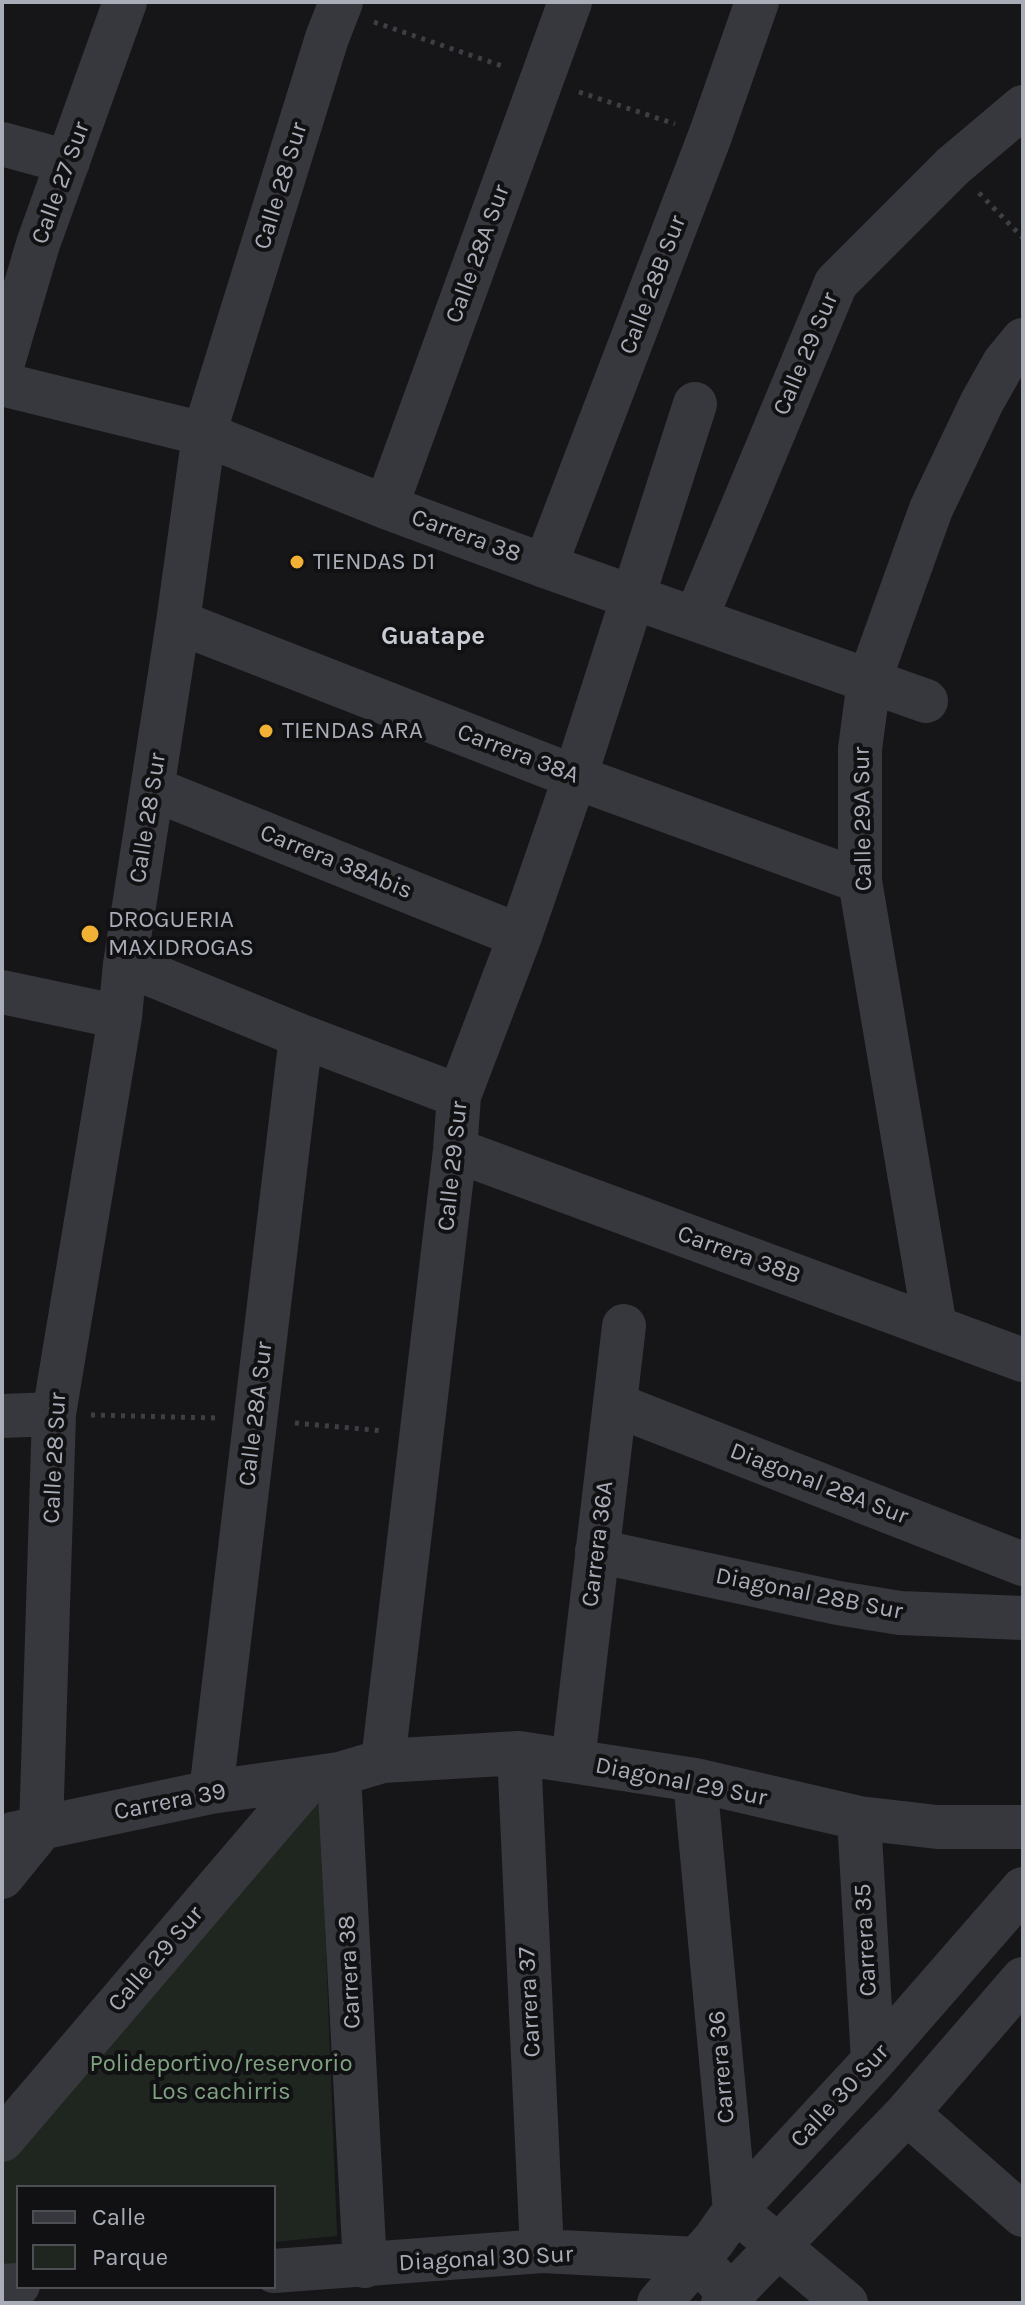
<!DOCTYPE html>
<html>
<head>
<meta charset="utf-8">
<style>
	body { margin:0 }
	#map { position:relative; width:1025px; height:2305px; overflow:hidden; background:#161618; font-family:Karla,sans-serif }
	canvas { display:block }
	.frame { position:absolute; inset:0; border:4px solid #a8adb8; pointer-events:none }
	.legend { position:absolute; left:16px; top:2185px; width:260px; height:104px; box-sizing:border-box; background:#111113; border:2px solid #4d4f55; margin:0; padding:10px 14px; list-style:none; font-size:24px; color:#a8adb8 }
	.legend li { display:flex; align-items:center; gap:16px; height:40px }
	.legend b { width:40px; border:2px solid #4d4f55 }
</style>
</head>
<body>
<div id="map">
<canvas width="1025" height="2305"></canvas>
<div class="frame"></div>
<ul class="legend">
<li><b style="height:10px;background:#37383d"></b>Calle</li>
<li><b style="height:22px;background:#1e261f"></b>Parque</li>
</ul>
</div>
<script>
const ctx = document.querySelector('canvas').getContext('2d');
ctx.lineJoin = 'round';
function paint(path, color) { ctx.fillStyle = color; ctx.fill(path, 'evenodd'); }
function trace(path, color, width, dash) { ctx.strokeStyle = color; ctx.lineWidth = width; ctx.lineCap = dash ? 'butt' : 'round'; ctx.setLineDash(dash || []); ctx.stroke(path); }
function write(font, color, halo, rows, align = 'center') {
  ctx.font = font + ' Karla,sans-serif'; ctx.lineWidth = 8; ctx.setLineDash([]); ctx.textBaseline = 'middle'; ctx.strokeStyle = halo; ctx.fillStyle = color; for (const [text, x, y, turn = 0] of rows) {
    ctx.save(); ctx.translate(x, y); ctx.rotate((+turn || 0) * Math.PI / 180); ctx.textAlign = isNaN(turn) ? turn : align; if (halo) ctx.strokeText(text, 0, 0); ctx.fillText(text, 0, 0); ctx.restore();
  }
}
paint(new Path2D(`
	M 320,1796 L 337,2236 L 274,2242 L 274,2187 L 18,2187 L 18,2270 L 2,2272 L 2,2164 Z`), '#1e261f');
trace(new Path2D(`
	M 374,22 L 505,67
	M 579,92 L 675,124
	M 979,193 L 1023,238
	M 91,1415 L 217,1418
	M 295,1423 L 384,1431`), '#3d3f44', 5, [4, 6]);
trace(new Path2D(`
	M 2,144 L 68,162
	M 2,366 L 38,244 L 125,2
	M 2,384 L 204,434 L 386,507 L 545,566 L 926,701
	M 386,507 L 570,2
	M 545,566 L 710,136 L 757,2
	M 696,618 L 836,283 L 953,166 L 1023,107
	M 178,622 L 575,777 L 860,881
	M 153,789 L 520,936
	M 125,964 L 301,1036 L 459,1096
	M 2,992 L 120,1017
	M 455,1150 L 1023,1360
	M 935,1327 L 860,881 L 860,749 L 869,681 L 931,509 L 982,402 L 1004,363 L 1023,340
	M 616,1405 L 1023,1564
	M 2,1416 L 54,1414
	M 597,1551 L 838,1603 L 900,1613 L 1023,1618
	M 519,1753 L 542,2251
	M 383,1761 L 455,1150 L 459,1096 L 520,936 L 575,777 L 695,404
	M 573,1761 L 624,1326
	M 339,1774 L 365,2266
	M 695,1780 L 735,2210 L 846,2303
	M 211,1792 L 301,1036
	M 859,1818 L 873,2061
	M 12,1834 L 211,1792 L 339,1774 L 383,1761 L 519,1753 L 695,1780 L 859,1818 L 937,1827 L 1023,1827
	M 2,1877 L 41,1829 L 54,1414 L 120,1017 L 125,964 L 178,622 L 204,434 L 327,38 L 341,2
	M 907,2113 L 1023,2215
	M 2,2140 L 310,1779
	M 274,2271 L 542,2251 L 697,2259 L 730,2294
	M 2,2286 L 18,2285
	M 659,2303 L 714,2240 L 735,2210 L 873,2061 L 1023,1889
	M 723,2303 L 907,2113 L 1023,1979`), '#37383d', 44);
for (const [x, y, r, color] of [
	[297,562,8,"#f2b134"],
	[266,731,8,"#f2b134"],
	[90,934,10,"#f2b134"]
]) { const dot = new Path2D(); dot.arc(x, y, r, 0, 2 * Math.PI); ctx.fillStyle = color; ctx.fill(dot); trace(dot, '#111113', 3); }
write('24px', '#a8adb8', '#111113', [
	["Calle 27 Sur",61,183,-70],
	["Calle 28 Sur",281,186,-73],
	["Calle 28A Sur",478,254,-70],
	["Calle 28B Sur",653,285,-69],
	["Calle 29 Sur",806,354,-67],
	["Carrera 38",466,536,20],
	["Carrera 38A",518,754,21],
	["Calle 28 Sur",148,818,-81],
	["Calle 29A Sur",863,819,-91],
	["Carrera 38Abis",336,862,22],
	["Calle 29 Sur",453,1166,-84],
	["Carrera 38B",739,1255,20],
	["Calle 28A Sur",256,1414,-83],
	["Calle 28 Sur",55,1458,-87],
	["Diagonal 28A Sur",819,1484,21],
	["Carrera 36A",598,1544,-83],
	["Diagonal 28B Sur",809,1594,11],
	["Diagonal 29 Sur",681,1782,11],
	["Carrera 39",170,1802,-11],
	["Carrera 35",866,1940,-93],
	["Calle 29 Sur",156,1959,-49],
	["Carrera 38",350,1972,-93],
	["Carrera 37",530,2002,-93],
	["Carrera 36",722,2067,-95],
	["Calle 30 Sur",840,2096,-47],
	["Diagonal 30 Sur",486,2259,-3]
]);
write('24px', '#a8adb8', '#111113', [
	["TIENDAS D1",313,562],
	["TIENDAS ARA",282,731],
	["DROGUERIA",108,920],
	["MAXIDROGAS",108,948]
], 'left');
write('24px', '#7fa381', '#111113', [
	["Polideportivo/reservorio",221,2064],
	["Los cachirris",221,2092]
]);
write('bold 26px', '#c9ccd4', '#111113', [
	["Guatape",433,637]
]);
</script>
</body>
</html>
